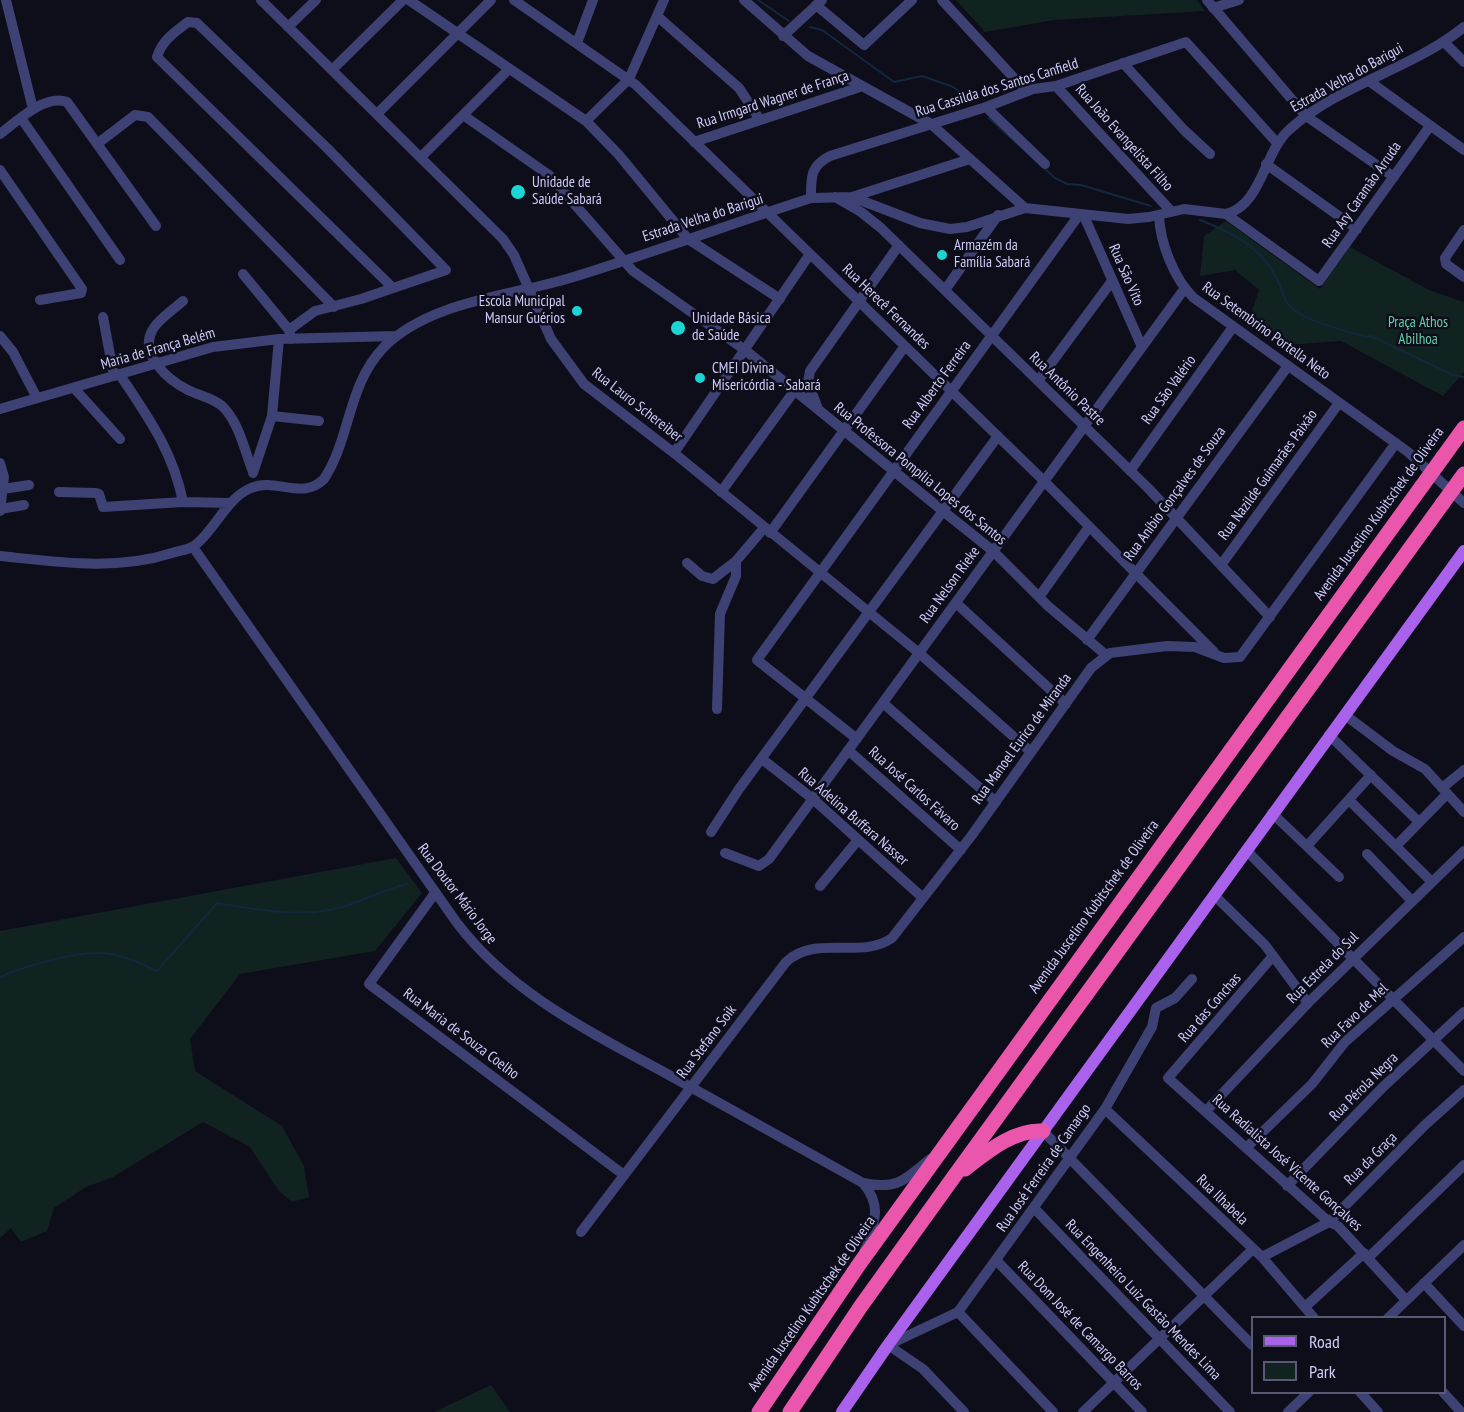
<!DOCTYPE html>
<html>
<head>
<meta charset="utf-8">
<style>
	body { margin:0 }
	#map { position:relative; width:1464px; height:1412px; overflow:hidden; background:#0e0d1a; font-family:"PT Sans Narrow",sans-serif }
	canvas { display:block }
	.legend { position:absolute; left:1251px; top:1316px; width:195px; height:78px; box-sizing:border-box; background:#0e0d1a; border:2px solid #5a5973; margin:0; padding:8px 10px; list-style:none; font-size:18px; color:#cdccf9 }
	.legend li { display:flex; align-items:center; gap:12px; height:30px }
	.legend b { width:30px; border:2px solid #5a5973 }
</style>
</head>
<body>
<div id="map">
<canvas width="1464" height="1412"></canvas>
<ul class="legend">
<li><b style="height:8px;background:#aa61eb"></b>Road</li>
<li><b style="height:16px;background:#112321"></b>Park</li>
</ul>
</div>
<script>
const ctx = document.querySelector('canvas').getContext('2d');
ctx.lineJoin = 'round';
function paint(path, color) { ctx.fillStyle = color; ctx.fill(path, 'evenodd'); }
function trace(path, color, width, dash) { ctx.strokeStyle = color; ctx.lineWidth = width; ctx.lineCap = dash ? 'butt' : 'round'; ctx.setLineDash(dash || []); ctx.stroke(path); }
function write(font, color, halo, rows, align = 'center') {
  ctx.font = font + ' "PT Sans Narrow",sans-serif'; ctx.lineWidth = 5; ctx.setLineDash([]); ctx.textBaseline = 'middle'; ctx.strokeStyle = halo; ctx.fillStyle = color; for (const [text, x, y, turn = 0] of rows) {
    ctx.save(); ctx.translate(x, y); ctx.rotate((+turn || 0) * Math.PI / 180); ctx.textAlign = isNaN(turn) ? turn : align; if (halo) ctx.strokeText(text, 0, 0); ctx.fillText(text, 0, 0); ctx.restore();
  }
}
paint(new Path2D(`
	M 956,0 L 1197,0 L 1205,11 L 1054,20 L 985,32 Z
	M 1226,221 L 1320,289 L 1350,247 L 1429,290 L 1464,302 L 1464,372 L 1443,396 L 1341,341 L 1286,345 L 1250,316 L 1259,290 L 1235,270 L 1200,276 L 1204,236 Z
	M 396,858 L 422,893 L 375,951 L 240,974 L 190,1039 L 195,1071 L 282,1126 L 304,1166 L 309,1197 L 292,1202 L 278,1190 L 250,1147 L 203,1122 L 113,1177 L 86,1187 L 54,1208 L 47,1231 L 21,1242 L 11,1228 L 0,1238 L 0,931 Z
	M 491,1385 L 510,1412 L 434,1412 Z`), '#112321');
trace(new Path2D(`
	M 758,0 L 789,21
	M 810,27 L 822,30 L 894,82 L 922,76 L 951,86 L 972,98
	M 989,118 L 1055,178 L 1067,184 L 1081,185 L 1151,206
	M 1200,220 C 1231,232 1260,246 1276,277 C 1283,289 1282,300 1293,309 C 1307,322 1347,331 1366,337 L 1371,336 L 1453,375 L 1464,377
	M 0,977 C 23,967 70,953 95,953 C 117,952 138,962 157,971 L 217,903 C 258,910 306,919 346,906 C 367,899 386,889 407,884`), '#13273d', 2);
trace(new Path2D(`
	M 6,0 L 33,109
	M 261,0 L 503,239 L 514,255 L 551,339 L 584,384 L 674,453 L 919,653 L 1031,752
	M 409,0 L 586,121 L 619,155 L 688,239 L 780,299
	M 514,0 L 636,85 L 1044,481 L 1214,652
	M 744,0 L 808,56 L 931,124 L 1025,208
	M 942,0 L 1026,91
	M 1207,0 L 1306,116 L 1394,177
	M 816,5 L 864,45 L 912,0
	M 1213,8 L 1239,0
	M 657,16 L 739,88 L 760,120
	M 288,27 L 316,0
	M 783,36 L 822,0
	M 1444,42 L 1464,62
	M 577,43 L 593,0
	M 1123,63 L 1184,130 L 1210,154
	M 332,70 L 403,0
	M 1369,81 L 1464,150
	M 1056,86 L 1170,210
	M 986,107 L 1045,164
	M 377,114 L 491,0
	M 463,115 L 549,175 L 633,271 L 745,350 L 943,511 L 993,551 L 1048,606 L 1106,655
	M 21,118 L 120,260
	M 586,121 L 629,79 L 664,0
	M 0,134 C 17,121 45,94 67,102 L 156,226
	M 694,142 L 860,87
	M 97,144 L 135,115 L 148,117 L 334,307
	M 421,157 L 509,69
	M 1266,164 L 1357,229
	M 0,170 L 82,289 L 81,293 L 40,300
	M 835,197 L 861,212 L 881,228 L 1148,488 L 1270,617
	M 852,197 L 970,159
	M 811,198 C 811,178 810,166 830,156 L 986,107 L 1033,89 L 1056,86 L 1186,42 L 1277,143
	M 1226,214 L 1319,281 L 1430,126
	M 1159,215 C 1160,243 1174,279 1194,298 L 1408,452 L 1464,503
	M 1084,216 L 1142,347
	M 1464,230 L 1445,258 L 1446,264 L 1464,277
	M 243,274 L 289,330
	M 945,290 L 998,215
	M 183,301 C 174,309 159,319 153,329 C 138,354 168,380 188,390 C 200,396 217,399 225,409 C 240,426 245,452 253,472
	M 103,317 L 114,376
	M 0,336 L 13,352 L 37,398
	M 291,339 L 289,330 L 315,311 L 361,299 L 446,270 L 327,148 L 197,23 L 188,22 C 175,32 162,40 157,57 L 393,288
	M 120,375 C 148,417 173,451 183,502
	M 1038,381 L 1112,281
	M 74,388 L 120,439
	M 0,409 L 213,347 L 279,339 L 396,336
	M 818,409 L 808,382 L 810,371 L 899,245
	M 272,416 L 319,421
	M 674,453 L 810,254
	M 0,463 L 4,477 L 0,511
	M 1130,471 L 1233,327
	M 253,473 L 272,416 L 279,339
	M 3,489 L 29,485
	M 59,492 L 96,493 L 99,494 L 103,507 L 183,502 L 231,503
	M 721,492 L 795,390
	M 0,509 L 24,505
	M 770,533 L 905,346
	M 193,547 L 457,923 C 511,994 592,1033 669,1075 C 734,1111 799,1147 863,1183 C 897,1190 905,1180 930,1159
	M 0,556 C 58,562 116,571 172,553 C 178,551 188,550 194,546 C 215,531 225,499 251,488 C 276,477 302,501 324,479 C 351,438 347,385 384,347 C 430,301 511,296 570,278 C 651,253 731,224 811,198 L 852,197 L 920,223 L 950,229 L 967,227 L 1025,208 L 1128,219 L 1149,217 L 1184,209 L 1226,214 C 1262,205 1264,151 1290,129 C 1340,84 1412,69 1464,27
	M 687,563 L 702,576 L 713,579 L 736,561 L 764,528
	M 1221,565 L 1339,403
	M 1039,597 L 1089,527
	M 956,603 L 1066,704
	M 1087,640 L 1288,366
	M 883,703 L 996,802
	M 717,709 L 720,614 L 736,576 L 736,561
	M 1345,715 L 1393,751 L 1425,769 L 1464,812
	M 1329,735 L 1419,822
	M 857,739 L 757,660 L 1079,215
	M 848,750 L 961,850
	M 762,759 L 813,799 L 923,898
	M 1442,788 L 1464,770
	M 1349,800 L 1432,882
	M 1272,813 L 1339,877
	M 711,832 L 739,789 L 998,436
	M 1307,846 L 1371,775
	M 1396,846 L 1446,795
	M 1246,850 L 1464,1071
	M 725,853 L 759,866 L 769,859 L 1185,288
	M 1367,854 L 1412,901
	M 820,886 L 858,840
	M 435,893 L 369,984 L 624,1175
	M 1214,895 L 1265,945 L 1308,1003
	M 1273,956 L 1168,1078 L 1329,1222 L 1338,1226 L 1406,1300
	M 1105,1109 L 1262,1257 L 1314,1318
	M 1207,1110 L 1308,1003 L 1464,851
	M 1043,1131 L 1252,1345
	M 1246,1148 L 1312,1084 L 1345,1042 L 1464,937
	M 863,1183 C 884,1208 873,1225 864,1252
	M 1287,1186 L 1383,1087 L 1464,1012
	M 1034,1208 L 1230,1412
	M 581,1232 L 786,962 C 815,934 861,960 892,938 L 972,835 L 1091,668 L 1110,653 L 1167,646 L 1195,647 L 1224,658 L 1240,657 L 1396,443
	M 1262,1257 L 1329,1222 L 1425,1125 L 1464,1090
	M 1368,1258 L 1464,1165
	M 997,1261 L 1142,1412
	M 1424,1283 L 1464,1326
	M 1305,1307 L 1364,1253
	M 958,1312 L 1053,1412
	M 1388,1318 L 1464,1245
	M 888,1345 L 958,1312 L 1105,1109 L 1152,1027 L 1156,1008 L 1175,998 L 1192,979
	M 888,1345 L 923,1369 L 964,1412
	M 1360,1392 L 1378,1412
	M 1443,1392 L 1461,1412
	M 1083,1412 L 1253,1249
	M 1288,1412 L 1309,1392`), '#3e4173', 10);
trace(new Path2D(`
	M 842,1412 L 888,1345 L 1464,551`), '#aa61eb', 12);
trace(new Path2D(`
	M 1443,457 L 1464,428
	M 965,1169 C 987,1152 1014,1129 1043,1131
	M 759,1412 L 860,1263 L 1422,486
	M 790,1412 L 861,1306 L 953,1178 L 1443,503`), '#e956ab', 15);
trace(new Path2D(`
	M 1422,486 L 1443,457
	M 1443,503 L 1464,474`), '#e956ab', 15);
for (const [x, y, r, color] of [
	[518,192,8,"#1bd5d5"],
	[942,255,6,"#1bd5d5"],
	[577,311,6,"#1bd5d5"],
	[678,328,8,"#1bd5d5"],
	[700,378,6,"#1bd5d5"]
]) { const dot = new Path2D(); dot.arc(x, y, r, 0, 2 * Math.PI); ctx.fillStyle = color; ctx.fill(dot); trace(dot, '#0e0d1a', 2); }
write('15px', '#cdccf9', '#0e0d1a', [
	["Estrada Velha do Barigui",1347,78,-29],
	["Rua Cassilda dos Santos Canfield",997,88,-17],
	["Rua Irmgard Wagner de França",773,100,-18],
	["Rua João Evangelista Filho",1124,138,48],
	["Rua Ary Caramão Arruda",1362,195,-55],
	["Estrada Velha do Barigui",703,218,-18],
	["Rua São Vito",1126,275,66],
	["Rua Herecê Fernandes",886,307,44],
	["Rua Setembrino Portella Neto",1266,331,36],
	["Maria de França Belém",158,349,-16],
	["Rua Alberto Ferreira",937,385,-54],
	["Rua Antônio Pastre",1067,389,44],
	["Rua São Valério",1169,390,-54],
	["Rua Lauro Schereiber",637,405,38],
	["Rua Professora Pompília Lopes dos Santos",920,474,39],
	["Rua Nazilde Guimarães Paixão",1268,475,-54],
	["Rua Aníbio Gonçalves de Souza",1175,494,-54],
	["Avenida Juscelino Kubitschek de Oliveira",1379,514,-54],
	["Rua Nelson Rieke",950,585,-54],
	["Rua Manoel Eurico de Miranda",1022,739,-54],
	["Rua José Carlos Fávaro",914,789,42],
	["Rua Adelina Buffara Nasser",853,817,41],
	["Rua Doutor Mário Jorge",457,894,53],
	["Avenida Juscelino Kubitschek de Oliveira",1094,907,-54],
	["Rua Estrela do Sul",1323,968,-45],
	["Rua das Conchas",1210,1008,-49],
	["Rua Favo de Mel",1355,1016,-44],
	["Rua Maria de Souza Coelho",461,1034,37],
	["Rua Stefano Soik",707,1042,-53],
	["Rua Pérola Negra",1364,1087,-45],
	["Rua da Graça",1371,1159,-45],
	["Rua Radialista José Vicente Gonçalves",1287,1163,42],
	["Rua José Ferreira de Camargo",1044,1168,-55],
	["Rua Ilhabela",1222,1200,44],
	["Rua Engenheiro Luiz Gastão Mendes Lima",1143,1300,46],
	["Avenida Juscelino Kubitschek de Oliveira",812,1304,-55],
	["Rua Dom José de Camargo Barros",1080,1326,46]
]);
write('15px', '#cdccf9', '#0e0d1a', [
	["Unidade de",532,183],
	["Saúde Sabará",532,200],
	["Armazém da",954,246],
	["Família Sabará",954,263],
	["Escola Municipal",565,302,"right"],
	["Mansur Guérios",565,319,"right"],
	["Unidade Básica",692,319],
	["de Saúde",692,336],
	["CMEI Divina",712,369],
	["Misericórdia - Sabará",712,386]
], 'left');
write('15px', '#63cea9', '#0e0d1a', [
	["Praça Athos",1418,323],
	["Abilhoa",1418,340]
]);
</script>
</body>
</html>
